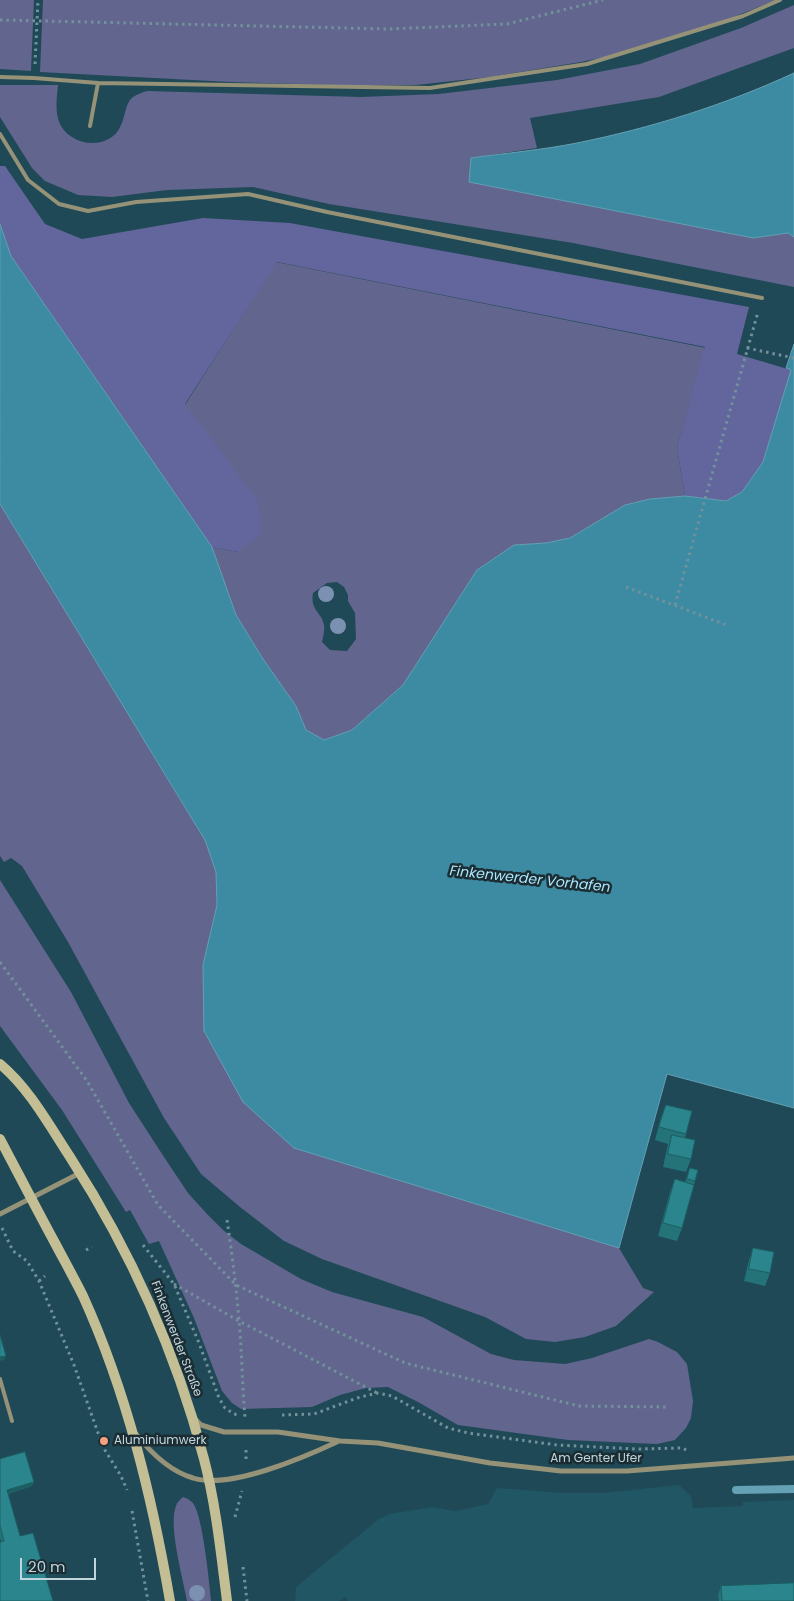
<!DOCTYPE html>
<html>
<head>
<meta charset="utf-8">
<style>
	body { margin:0 }
	#map { position:relative; width:794px; height:1601px; overflow:hidden; background:#1f4956; font-family:Poppins,sans-serif }
	canvas { display:block }
	.scale { position:absolute; left:20px; top:1558px; width:76px; height:22px; box-sizing:border-box; border:2px solid #c0d5dd; border-top:0; padding-left:6px; font-size:15px; line-height:18px; white-space:nowrap; color:#c0d5dd; -webkit-text-stroke:4px #1b2c32; paint-order:stroke }
</style>
</head>
<body>
<div id="map">
<canvas width="794" height="1601"></canvas>
<div class="scale">20 m</div>
</div>
<script>
const ctx = document.querySelector('canvas').getContext('2d');
ctx.lineJoin = 'round';
function paint(path, color) { ctx.fillStyle = color; ctx.fill(path, 'evenodd'); }
function trace(path, color, width, dash) { ctx.strokeStyle = color; ctx.lineWidth = width; ctx.lineCap = dash ? 'butt' : 'round'; ctx.setLineDash(dash || []); ctx.stroke(path); }
function write(font, color, halo, rows, align = 'center') {
  ctx.font = font + ' Poppins,sans-serif'; ctx.lineWidth = 5; ctx.setLineDash([]); ctx.textBaseline = 'middle'; ctx.strokeStyle = halo; ctx.fillStyle = color; for (const [text, x, y, turn = 0] of rows) {
    ctx.save(); ctx.translate(x, y); ctx.rotate((+turn || 0) * Math.PI / 180); ctx.textAlign = isNaN(turn) ? turn : align; if (halo) ctx.strokeText(text, 0, 0); ctx.fillText(text, 0, 0); ctx.restore();
  }
}
paint(new Path2D(`
	M 679,1485 L 691,1496 L 693,1508 L 743,1506 L 743,1502 L 794,1500 L 794,1601 L 348,1601 L 345,1597 L 339,1601 L 295,1601 L 296,1587 L 379,1519 L 390,1514 L 432,1507 L 456,1511 L 488,1504 L 497,1488 L 562,1493 L 603,1493 Z`), '#215665');
paint(new Path2D(`
	M 0,0 L 34,0 L 31,71 L 0,69 Z
	M 43,0 L 776,0 L 711,26 L 643,49 L 581,62 L 490,77 L 416,85 L 333,85 L 230,82 L 40,72 Z
	M 794,5 L 794,48 L 659,97 L 530,118 L 537,148 L 471,158 L 469,182 L 753,238 L 788,233 L 794,237 L 794,287 L 573,243 L 329,204 L 253,187 L 167,190 L 112,197 L 78,195 L 45,181 L 32,168 L 0,117 L 0,85 L 58,85 C 56,105 53,125 72,137 C 88,148 114,144 121,125 C 125,117 125,107 130,100 C 134,95 141,93 147,91 L 361,97 L 439,94 L 557,80 L 640,64 L 741,28 Z
	M 276,262 L 706,348 L 677,448 L 685,496 L 650,499 L 625,505 L 570,538 L 546,543 L 514,545 L 477,570 L 403,685 L 352,730 L 324,740 L 306,730 L 296,706 L 263,659 L 236,615 L 212,547 L 238,552 L 185,405 ZM 337,582 L 344,587 L 348,595 L 348,601 L 355,613 L 356,639 L 347,651 L 330,650 L 322,642 C 323,637 325,630 324,625 C 322,612 310,611 313,593 L 327,583 Z
	M 0,504 L 205,840 L 216,872 L 217,905 L 203,965 L 294,1148 L 619,1248 L 643,1288 L 654,1292 L 616,1326 L 585,1337 L 555,1342 L 526,1339 L 485,1317 L 322,1259 L 284,1241 L 240,1207 L 201,1174 L 164,1118 L 68,942 L 22,866 L 11,858 L 4,862 L 0,856 Z
	M 0,880 L 71,992 L 129,1103 L 164,1157 L 188,1193 L 207,1214 L 223,1230 L 241,1244 L 301,1279 L 332,1292 L 423,1317 L 491,1354 L 514,1360 L 565,1364 L 592,1358 L 649,1339 L 658,1342 L 677,1352 L 687,1364 L 693,1401 L 691,1418 L 686,1428 L 675,1440 L 657,1444 L 568,1440 L 458,1425 L 418,1402 L 388,1387 L 366,1388 L 340,1395 L 312,1407 L 241,1409 L 232,1403 L 222,1391 L 194,1318 L 159,1241 L 149,1244 L 130,1210 L 126,1212 L 62,1110 L 0,1026 Z
	M 183,1497 C 187,1498 190,1500 193,1503 C 203,1517 209,1582 211,1601 L 187,1601 C 183,1578 168,1526 176,1506 C 177,1502 180,1500 183,1497 Z`), '#62658e');
paint(new Path2D(`
	M 0,166 L 5,166 L 45,224 L 82,239 L 203,218 L 290,223 L 749,307 L 737,354 L 791,370 L 763,462 L 742,492 L 726,501 L 685,496 L 677,448 L 705,347 L 277,262 L 185,404 L 258,501 L 261,534 L 238,552 L 212,547 L 11,256 L 0,224 Z`), '#63669c');
const water = new Path2D(`
	M 794,73 L 794,237 L 788,233 L 753,238 L 469,182 L 471,158 C 506,153 542,150 577,143 C 651,128 725,105 794,73 Z
	M 0,224 L 11,256 L 212,547 L 236,615 L 263,659 L 296,706 L 306,730 L 324,740 L 352,730 L 403,685 L 477,570 L 514,545 L 546,543 L 570,538 L 625,505 L 650,499 L 685,496 L 726,501 L 742,492 L 763,462 L 791,370 L 786,368 L 794,344 L 794,1108 L 667,1074 L 619,1248 L 294,1148 L 243,1102 L 204,1031 L 203,965 L 217,905 L 216,872 L 205,840 L 0,504 Z`);
paint(water, '#3d8ba3');
trace(water, '#64a1b4', 1);
trace(new Path2D(`
	M 736,1490 L 794,1489`), '#64a1b4', 8);
trace(new Path2D(`
	M 0,20 L 388,29 L 507,24 L 603,0
	M 35,64 L 38,0
	M 747,348 L 794,358
	M 626,587 L 729,626
	M 675,605 L 758,312
	M 0,962 L 87,1081 L 158,1205 L 236,1285 L 405,1363 L 579,1406 L 669,1407
	M 227,1220 C 232,1253 236,1286 239,1320 C 242,1352 242,1384 245,1417
	M 2,1228 L 13,1251 L 27,1261 L 39,1281 L 74,1365 L 103,1447 L 121,1476 L 127,1490
	M 143,1245 L 174,1284 L 199,1343 L 219,1398 L 225,1408 L 234,1414 L 240,1415
	M 86,1250 L 92,1247
	M 39,1281 L 45,1276
	M 174,1284 L 239,1321 L 377,1393
	M 282,1415 L 314,1414 L 357,1398 L 377,1393 L 392,1396 L 448,1428 L 468,1433 L 557,1445 L 637,1449 L 683,1448 L 686,1450
	M 246,1450 L 246,1460
	M 132,1511 L 148,1601
	M 235,1517 L 242,1491
	M 243,1567 L 247,1601`), '#72919c', 3, [2.5, 4]);
trace(new Path2D(`
	M 0,77 L 34,78 L 98,83 L 430,88 L 587,64 L 743,16 L 780,0
	M 90,126 L 98,83
	M 0,134 L 28,180 L 59,204 L 88,211 L 136,202 L 248,194 L 327,212 L 762,298
	M 0,1379 L 12,1421`), '#959277', 4);
trace(new Path2D(`
	M 0,1214 L 80,1173
	M 194,1418 L 201,1425 L 224,1432 L 278,1432 L 340,1441 L 378,1443 L 490,1463 L 561,1471 L 627,1471 L 794,1458
	M 136,1434 C 151,1453 169,1471 193,1478 C 229,1490 305,1457 339,1441`), '#959277', 5);
trace(new Path2D(`
	M 0,1064 C 29,1088 49,1125 70,1157 C 130,1250 176,1352 204,1459 C 216,1505 221,1554 227,1601
	M 0,1139 C 18,1173 36,1208 55,1243 C 64,1260 74,1278 83,1296 C 127,1393 152,1497 170,1601`), '#c4be94', 10);
ctx.fillStyle = '#7c91b2';
for (const [x, y] of [
	[326,594],
	[338,626],
	[197,1593]
]) { ctx.beginPath(); ctx.arc(x, y, 8, 0, 2 * Math.PI); ctx.fill(); }
paint(new Path2D(`
	M 666,1105 L 686,1134 L 685,1138 L 691,1159 L 686,1172 L 663,1167 L 668,1144 L 655,1140 L 661,1117 Z
	M 690,1168 L 698,1170 L 682,1228 L 677,1241 L 658,1236 L 670,1192 L 675,1179 L 685,1182 Z
	M 753,1248 L 770,1273 L 765,1286 L 744,1281 L 749,1260 Z
	M 0,1459 L 34,1482 L 32,1486 L 8,1494 L 20,1536 L 1,1542 L 0,1537 Z
	M 721,1586 L 794,1601 L 719,1601 L 718,1595 Z`), '#247378');
paint(new Path2D(`
	M 6,1356 L 4,1360 L 0,1361 L 0,1357 Z
	M 34,1482 L 32,1486 L 6,1494 L 7,1490 Z`), '#1d5e62');
const building = new Path2D(`
	M 666,1105 L 692,1111 L 686,1134 L 659,1127 Z
	M 672,1135 L 695,1140 L 691,1159 L 668,1154 Z
	M 690,1168 L 698,1170 L 695,1181 L 687,1179 Z
	M 675,1179 L 694,1185 L 682,1228 L 663,1223 Z
	M 753,1248 L 774,1252 L 770,1273 L 749,1269 Z
	M 0,1335 L 6,1356 L 0,1357 Z
	M 25,1452 L 34,1482 L 7,1490 L 20,1536 L 33,1533 L 53,1601 L 0,1601 L 0,1542 L 4,1541 L 0,1526 L 0,1459 Z
	M 794,1583 L 794,1601 L 722,1601 L 721,1586 Z`);
paint(building, '#2a868c');
trace(building, '#1d5e62', 1);
for (const [x, y, r, color] of [
	[104,1441,5,"#f3a081"]
]) { const dot = new Path2D(); dot.arc(x, y, r, 0, 2 * Math.PI); ctx.fillStyle = color; ctx.fill(dot); trace(dot, '#1b2c32', 2); }
write('12px', '#c0d5dd', '#1b2c32', [
	["Finkenwerder Straße",176,1339,69],
	["Am Genter Ufer",596,1459]
]);
write('12px', '#c0d5dd', '#1b2c32', [
	["Aluminiumwerk",114,1441]
], 'left');
write('italic 14px', '#aae7fc', '#1b2c32', [
	["Finkenwerder Vorhafen",530,880,6]
]);
</script>
</body>
</html>
